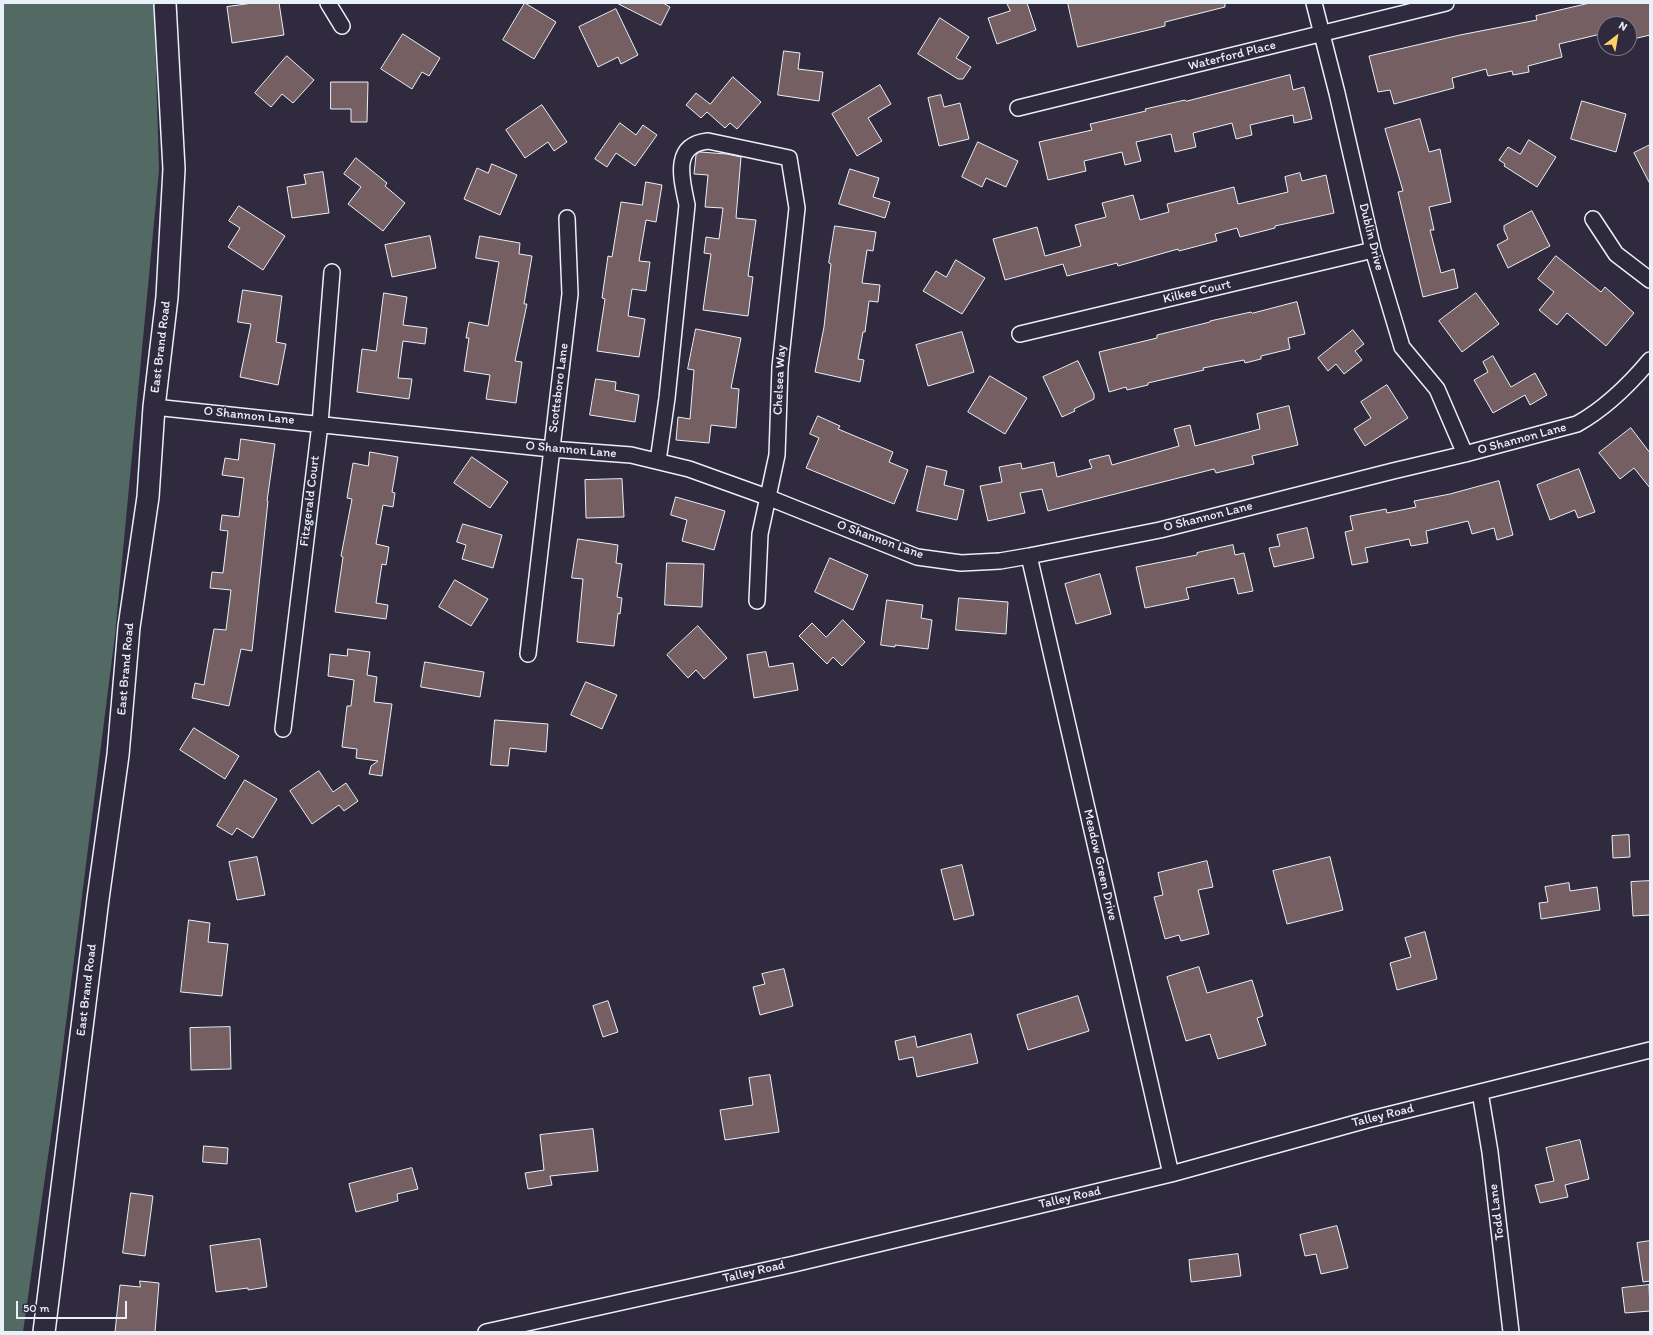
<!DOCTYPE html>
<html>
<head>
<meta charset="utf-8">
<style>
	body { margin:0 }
	#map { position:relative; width:1653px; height:1335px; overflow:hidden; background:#2f2a3d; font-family:Itim,sans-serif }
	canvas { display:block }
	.frame { position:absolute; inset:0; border:4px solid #e8f1f8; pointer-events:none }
	.north { position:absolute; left:1597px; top:16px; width:40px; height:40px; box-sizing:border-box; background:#2f2a3d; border:1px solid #797a88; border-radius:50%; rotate:31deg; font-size:11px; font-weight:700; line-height:16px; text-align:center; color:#e8f1f8 }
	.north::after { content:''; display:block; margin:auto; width:14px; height:18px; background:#ffd166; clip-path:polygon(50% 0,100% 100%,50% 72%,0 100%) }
	.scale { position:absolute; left:16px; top:1301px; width:111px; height:18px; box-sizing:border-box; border:2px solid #e8f1f8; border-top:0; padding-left:5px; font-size:12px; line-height:14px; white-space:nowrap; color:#e8f1f8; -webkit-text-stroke:3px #2f2a3d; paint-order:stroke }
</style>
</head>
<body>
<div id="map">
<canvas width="1653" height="1335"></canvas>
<div class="frame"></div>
<div class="north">N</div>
<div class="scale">50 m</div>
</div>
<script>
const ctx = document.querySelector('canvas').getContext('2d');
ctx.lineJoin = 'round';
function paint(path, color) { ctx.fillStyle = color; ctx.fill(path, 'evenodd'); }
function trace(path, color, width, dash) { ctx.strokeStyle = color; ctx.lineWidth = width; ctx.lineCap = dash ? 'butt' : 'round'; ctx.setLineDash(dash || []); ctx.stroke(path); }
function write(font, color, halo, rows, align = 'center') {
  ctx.font = font + ' Itim,sans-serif'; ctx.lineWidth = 3; ctx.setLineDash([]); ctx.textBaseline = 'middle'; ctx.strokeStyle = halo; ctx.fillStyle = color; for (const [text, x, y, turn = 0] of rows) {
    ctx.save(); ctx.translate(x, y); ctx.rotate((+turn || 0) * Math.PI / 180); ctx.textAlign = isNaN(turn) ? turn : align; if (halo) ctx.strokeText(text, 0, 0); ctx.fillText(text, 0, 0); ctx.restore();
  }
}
paint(new Path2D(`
	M 3,3 L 154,3 L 159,170 L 115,635 L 58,1086 L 23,1332 L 3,1332 Z`), '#536964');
const building = new Path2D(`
	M 253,3 L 279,3 L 284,35 L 232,43 L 227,7 Z
	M 525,3 L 556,22 L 534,59 L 503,40 Z
	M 617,3 L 663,3 L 670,7 L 661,25 Z
	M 1007,3 L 1027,3 L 1036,30 L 997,44 L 988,18 L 1010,11 Z
	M 1068,3 L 1225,3 L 1225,7 L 1165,22 L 1165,26 L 1078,47 Z
	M 1590,3 L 1650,3 L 1650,35 L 1629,40 L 1629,24 L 1605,24 L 1605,33 L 1559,44 L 1562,57 L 1528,66 L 1529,72 L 1513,75 L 1512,71 L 1488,76 L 1486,69 L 1452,78 L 1454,88 L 1394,104 L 1390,90 L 1378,92 L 1369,56 L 1460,35 L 1537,20 L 1536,16 Z
	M 616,9 L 638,55 L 621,64 L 618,57 L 598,67 L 579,27 Z
	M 940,18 L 969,37 L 956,58 L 971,67 L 963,79 L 958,79 L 918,54 Z
	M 403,34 L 440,58 L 429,76 L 422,72 L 412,89 L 381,69 Z
	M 784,51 L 800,53 L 798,69 L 823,72 L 819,101 L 778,95 Z
	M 287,56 L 314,80 L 293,103 L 282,94 L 271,107 L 255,93 Z
	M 1290,75 L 1293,90 L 1304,87 L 1312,119 L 1294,123 L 1293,115 L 1250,125 L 1252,135 L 1236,139 L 1232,123 L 1193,133 L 1196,147 L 1175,152 L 1171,134 L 1136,142 L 1141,161 L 1125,165 L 1122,152 L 1084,161 L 1086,171 L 1048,180 L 1039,142 L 1092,130 L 1090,124 L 1146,111 L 1145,109 L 1185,100 L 1186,101 Z
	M 733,77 L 761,102 L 737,129 L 730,123 L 725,128 L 707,112 L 701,118 L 686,105 L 696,93 L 710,104 Z
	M 331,82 L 368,82 L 367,122 L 351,122 L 351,109 L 331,109 Z
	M 880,85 L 891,104 L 868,118 L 882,141 L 857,156 L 832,114 Z
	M 941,95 L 944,107 L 960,103 L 969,139 L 939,146 L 928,98 Z
	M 1582,101 L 1626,114 L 1616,152 L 1571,139 Z
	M 542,105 L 567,142 L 554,151 L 548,142 L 525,158 L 506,130 Z
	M 1420,119 L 1429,152 L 1440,149 L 1451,202 L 1429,207 L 1434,230 L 1430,230 L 1441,273 L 1454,269 L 1458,288 L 1423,297 L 1398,192 L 1403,191 L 1385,129 Z
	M 620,123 L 636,135 L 643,125 L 657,135 L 635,166 L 616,153 L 607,167 L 595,159 Z
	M 1529,140 L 1556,157 L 1537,187 L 1504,166 L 1505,164 L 1499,160 L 1508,147 L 1520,154 Z
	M 978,142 L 1018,161 L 1006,187 L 986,178 L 982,187 L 962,177 Z
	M 1650,145 L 1650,184 L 1634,153 Z
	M 700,152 L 727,154 L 741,157 L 736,218 L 756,220 L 748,276 L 753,277 L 748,316 L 703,310 L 711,254 L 704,253 L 706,237 L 719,239 L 723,208 L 705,207 L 708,175 L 694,174 L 696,155 Z
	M 356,158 L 387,183 L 385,186 L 405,203 L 383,231 L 348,204 L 361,187 L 344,174 Z
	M 492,164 L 517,175 L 500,215 L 464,199 L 477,168 L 488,173 Z
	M 850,169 L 879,178 L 873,197 L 890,202 L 885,218 L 839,204 Z
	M 323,172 L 329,213 L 292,218 L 287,187 L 306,184 L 304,175 Z
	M 1300,173 L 1302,181 L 1326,175 L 1334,213 L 1275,226 L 1275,228 L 1240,237 L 1237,228 L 1215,234 L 1217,241 L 1179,251 L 1178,249 L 1118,266 L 1117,263 L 1067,276 L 1063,264 L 1005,280 L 993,239 L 1037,227 L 1045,256 L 1081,246 L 1075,225 L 1106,217 L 1102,203 L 1133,195 L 1140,220 L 1169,212 L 1167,204 L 1234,187 L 1238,204 L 1288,192 L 1285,177 Z
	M 646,182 L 662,185 L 656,222 L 646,220 L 639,261 L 650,262 L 646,291 L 632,289 L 628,316 L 645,319 L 639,357 L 597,351 L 605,299 L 602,298 L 608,256 L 612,257 L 621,202 L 642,205 Z
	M 239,206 L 285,236 L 263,270 L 228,247 L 240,228 L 229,221 Z
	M 1532,211 L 1550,246 L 1508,268 L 1497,245 L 1508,239 L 1504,230 L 1504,226 Z
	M 835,226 L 876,232 L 873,251 L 867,250 L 862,283 L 880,285 L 878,302 L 869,301 L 865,332 L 863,332 L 858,359 L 864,360 L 860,382 L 815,372 L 824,327 L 831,264 L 829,263 Z
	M 430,236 L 436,268 L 392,277 L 385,245 Z
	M 480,236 L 520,243 L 519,254 L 532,256 L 524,304 L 527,304 L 515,361 L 522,362 L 516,403 L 486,399 L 490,375 L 464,371 L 469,338 L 466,338 L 469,322 L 488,326 L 499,262 L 476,258 Z
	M 1556,256 L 1601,292 L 1605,287 L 1634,313 L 1606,346 L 1567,313 L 1557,325 L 1539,310 L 1554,292 L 1538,279 Z
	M 956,260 L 985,278 L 962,314 L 923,291 L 936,271 L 946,277 Z
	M 243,290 L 282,296 L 276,342 L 286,344 L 278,385 L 240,377 L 251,324 L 238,322 Z
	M 384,293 L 407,297 L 403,325 L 427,328 L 425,344 L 403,341 L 398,378 L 412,379 L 409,399 L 357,392 L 362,349 L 376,351 Z
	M 1476,293 L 1499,324 L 1462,352 L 1439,321 Z
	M 1297,302 L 1305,334 L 1288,338 L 1290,349 L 1261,356 L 1261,359 L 1245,363 L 1244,360 L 1203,368 L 1204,370 L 1148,383 L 1148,385 L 1127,390 L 1126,387 L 1109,392 L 1099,352 L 1157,338 L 1157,335 L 1210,322 L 1210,321 L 1251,312 L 1252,313 Z
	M 696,329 L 741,338 L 731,388 L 739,389 L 736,428 L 711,425 L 709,443 L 676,440 L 678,417 L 690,419 L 694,370 L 688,369 Z
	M 1353,330 L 1364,344 L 1355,351 L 1362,360 L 1344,374 L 1336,364 L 1328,371 L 1318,358 Z
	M 962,332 L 974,372 L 928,386 L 916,345 Z
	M 1493,356 L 1511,387 L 1535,373 L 1547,395 L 1530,405 L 1525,395 L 1493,413 L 1474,380 L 1488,372 L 1483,362 Z
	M 1078,361 L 1094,394 L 1094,399 L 1074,409 L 1075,411 L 1062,417 L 1043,377 Z
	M 990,376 L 1027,398 L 1005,434 L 968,412 Z
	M 596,379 L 616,382 L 615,390 L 639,395 L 635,422 L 590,415 Z
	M 1387,385 L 1408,418 L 1365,446 L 1354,429 L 1371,418 L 1361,402 Z
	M 1289,406 L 1298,445 L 1252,456 L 1254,464 L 1216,473 L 1214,469 L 1048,511 L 1042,489 L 1020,493 L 1025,513 L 988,521 L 980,486 L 1002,482 L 999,467 L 1021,463 L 1022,469 L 1054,462 L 1057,477 L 1092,468 L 1089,460 L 1109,455 L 1112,465 L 1179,446 L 1174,429 L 1190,425 L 1195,446 L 1260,429 L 1257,414 Z
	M 818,416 L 840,426 L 838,429 L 893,452 L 889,462 L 908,470 L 894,504 L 806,468 L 819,438 L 810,434 Z
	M 1631,428 L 1650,453 L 1650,488 L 1634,468 L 1620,479 L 1599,453 Z
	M 241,439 L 275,444 L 267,501 L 268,501 L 252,651 L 241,649 L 229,706 L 192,698 L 195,683 L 204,685 L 214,629 L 226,630 L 231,590 L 210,588 L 212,572 L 223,573 L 228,531 L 220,530 L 222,515 L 239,517 L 244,478 L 222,475 L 225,458 L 238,460 Z
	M 370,452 L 398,457 L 392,492 L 395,493 L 393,507 L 383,505 L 376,544 L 389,547 L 386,565 L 382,564 L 376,603 L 388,605 L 386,619 L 335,612 L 343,557 L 341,556 L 352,499 L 347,498 L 353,463 L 368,466 Z
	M 472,457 L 508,482 L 490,508 L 454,483 Z
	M 927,466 L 947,471 L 944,485 L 964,490 L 957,520 L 917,511 Z
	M 1579,469 L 1595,512 L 1578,518 L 1575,510 L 1550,520 L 1537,485 Z
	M 622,479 L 624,517 L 586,518 L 585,480 Z
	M 1499,481 L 1513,535 L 1497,540 L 1494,528 L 1472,534 L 1468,521 L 1426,531 L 1428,543 L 1411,546 L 1409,539 L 1365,548 L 1368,562 L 1352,565 L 1345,532 L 1353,530 L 1350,516 L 1386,509 L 1387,513 L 1416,507 L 1414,501 L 1450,494 Z
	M 676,497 L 725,511 L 714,550 L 682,541 L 687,520 L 671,515 Z
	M 463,524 L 502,535 L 493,568 L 462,559 L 466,545 L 457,542 Z
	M 1307,528 L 1314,558 L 1274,567 L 1269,548 L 1280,546 L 1277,535 Z
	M 578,539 L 618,545 L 616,563 L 622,564 L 617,597 L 622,598 L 620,614 L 618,613 L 614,646 L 577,642 L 583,579 L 572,578 Z
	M 1233,545 L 1235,555 L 1244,553 L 1253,591 L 1238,594 L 1234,578 L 1186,588 L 1189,599 L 1145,608 L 1136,567 L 1197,555 L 1197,553 Z
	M 830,558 L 868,575 L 853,610 L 815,592 Z
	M 667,563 L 704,564 L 702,607 L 665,605 Z
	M 1100,574 L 1111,614 L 1076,624 L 1065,584 Z
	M 455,580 L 488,599 L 471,626 L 439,607 Z
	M 959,598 L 1008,602 L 1006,634 L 956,630 Z
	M 887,600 L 923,605 L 921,618 L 932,620 L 928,649 L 895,645 L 895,647 L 881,645 Z
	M 843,620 L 865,642 L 842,666 L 833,657 L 827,664 L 799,636 L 812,623 L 826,637 Z
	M 698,626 L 727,658 L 704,679 L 696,670 L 688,678 L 667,655 Z
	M 348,649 L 370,652 L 367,675 L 377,677 L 374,702 L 392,704 L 382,776 L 369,774 L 371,766 L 378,761 L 356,758 L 357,749 L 342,747 L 347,706 L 351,706 L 354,680 L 328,676 L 330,654 L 347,656 Z
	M 766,652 L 769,667 L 793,663 L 798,690 L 754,698 L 747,655 Z
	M 425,662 L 484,672 L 480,697 L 421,687 Z
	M 586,682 L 617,695 L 602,729 L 571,715 Z
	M 495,720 L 548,724 L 546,752 L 510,748 L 508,766 L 491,765 Z
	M 194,728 L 239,756 L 225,779 L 180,750 Z
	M 319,771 L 333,792 L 346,783 L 358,801 L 344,811 L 339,805 L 312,824 L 290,791 Z
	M 245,780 L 277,799 L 253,838 L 237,828 L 232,835 L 217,826 Z
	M 1629,835 L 1630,857 L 1613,858 L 1612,836 Z
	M 257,857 L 265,895 L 237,900 L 229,862 Z
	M 1330,857 L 1343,910 L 1287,924 L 1273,871 Z
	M 1207,861 L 1213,887 L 1198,890 L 1209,934 L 1181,941 L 1179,935 L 1165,939 L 1154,897 L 1163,895 L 1158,873 Z
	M 962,865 L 974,915 L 954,920 L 941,870 Z
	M 1650,881 L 1650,915 L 1633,916 L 1631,882 Z
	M 1569,883 L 1570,891 L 1597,887 L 1600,910 L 1541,919 L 1539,903 L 1548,902 L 1545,887 Z
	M 189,920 L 210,923 L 208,942 L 228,944 L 222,996 L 181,992 Z
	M 1425,932 L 1437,979 L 1397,990 L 1390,963 L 1411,957 L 1405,938 Z
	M 1199,967 L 1207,993 L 1252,980 L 1263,1016 L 1257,1018 L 1266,1045 L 1218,1059 L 1210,1034 L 1186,1041 L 1167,977 Z
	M 784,969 L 793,1006 L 760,1015 L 753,987 L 765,984 L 762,974 Z
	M 1078,996 L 1089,1031 L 1028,1050 L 1017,1015 Z
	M 608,1001 L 618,1032 L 603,1037 L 593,1006 Z
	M 230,1027 L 231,1069 L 191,1070 L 190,1028 Z
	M 971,1034 L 978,1063 L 917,1077 L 913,1057 L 899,1060 L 895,1041 L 915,1036 L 917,1047 Z
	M 770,1075 L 779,1132 L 725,1140 L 720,1110 L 753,1105 L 749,1078 Z
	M 593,1129 L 598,1171 L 550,1176 L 552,1185 L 528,1189 L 525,1173 L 544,1170 L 540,1135 Z
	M 1580,1140 L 1589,1179 L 1565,1185 L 1568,1197 L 1540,1203 L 1535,1185 L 1554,1181 L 1546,1148 Z
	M 204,1146 L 228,1148 L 227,1164 L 203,1162 Z
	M 412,1168 L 418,1189 L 397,1194 L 398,1201 L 356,1212 L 349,1184 Z
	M 131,1193 L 153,1196 L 145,1256 L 123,1253 Z
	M 1337,1226 L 1348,1268 L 1321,1274 L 1316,1254 L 1305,1256 L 1300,1235 Z
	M 260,1239 L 267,1287 L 248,1290 L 248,1288 L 216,1292 L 210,1246 Z
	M 1650,1241 L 1650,1281 L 1643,1282 L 1637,1243 Z
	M 1238,1254 L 1241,1276 L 1191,1282 L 1189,1260 Z
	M 140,1281 L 159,1283 L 155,1332 L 115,1332 L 120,1285 L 140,1287 Z
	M 1649,1285 L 1650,1311 L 1625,1313 L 1622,1288 Z`);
paint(building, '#755f62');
trace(building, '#e8f1f8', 1);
const street = new Path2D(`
	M 328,3 L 342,26
	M 1314,3 L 1337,93 L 1373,250 L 1402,347 L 1437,389 L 1465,454
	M 1018,108 L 1446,3
	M 1593,219 L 1616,254 L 1650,280
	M 1020,334 L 1373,250
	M 154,407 L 551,449 L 631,455 L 689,469 L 767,497 L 917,557 L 961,563 L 1000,561 L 1029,556 L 1160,530 L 1393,471 L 1465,454 L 1577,424 C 1606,408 1629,385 1650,360
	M 658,461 L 667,398 L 687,205 C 682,180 671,145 708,141 L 789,158 L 797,208 L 780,367 L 777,455 L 760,534 L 757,601
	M 1029,556 L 1171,1174
	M 528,654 L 570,294 L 567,218
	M 283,729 L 320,424 L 332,272
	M 1480,1092 L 1490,1152 L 1511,1332
	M 486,1332 L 794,1264 L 1171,1174 L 1367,1120 L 1650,1050`);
const secondary = new Path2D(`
	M 44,1332 L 98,899 L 118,755 L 129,627 L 148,497 L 154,407 L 167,297 L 174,169 L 165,3`);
trace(street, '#e8f1f8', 18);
trace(secondary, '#e8f1f8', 24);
trace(street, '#2f2a3d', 15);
trace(secondary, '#2f2a3d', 21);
write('13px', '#e8f1f8', '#2f2a3d', [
	["Waterford Place",1232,56,-14],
	["Dublin Drive",1371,237,76],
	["Kilkee Court",1197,292,-13],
	["East Brand Road",161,347,-83],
	["Chelsea Way",780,380,-87],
	["Scottsboro Lane",559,388,-83],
	["O Shannon Lane",249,416,6],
	["O Shannon Lane",1522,439,-15],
	["O Shannon Lane",571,450,5],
	["Fitzgerald Court",310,501,-83],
	["O Shannon Lane",1208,517,-14],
	["O Shannon Lane",880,540,20],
	["East Brand Road",126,669,-85],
	["Meadow Green Drive",1100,865,77],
	["East Brand Road",87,990,-83],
	["Talley Road",1383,1116,-14],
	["Talley Road",1070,1198,-13],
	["Todd Lane",1497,1212,-97],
	["Talley Road",754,1272,-13]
]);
</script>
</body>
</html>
